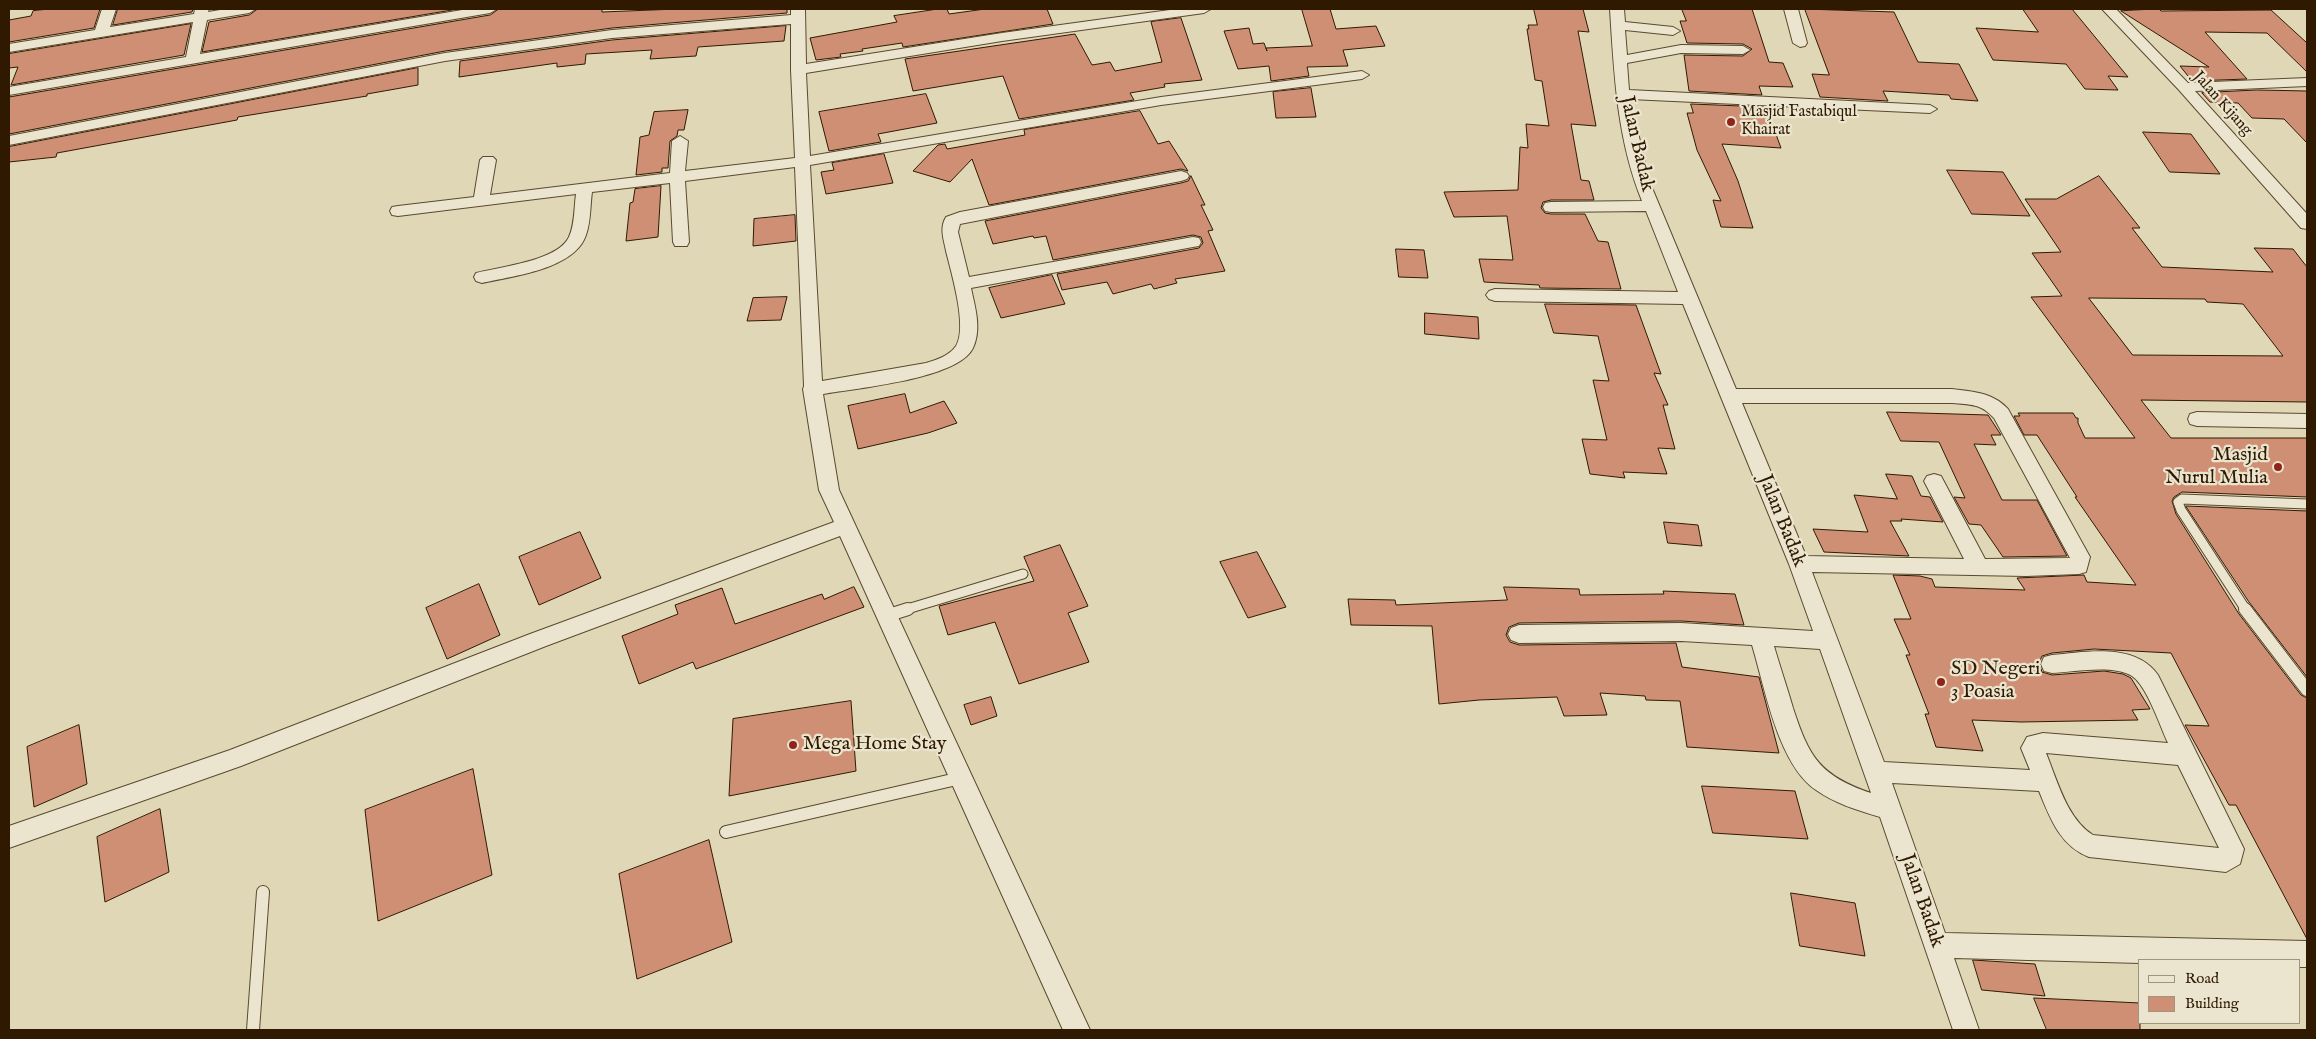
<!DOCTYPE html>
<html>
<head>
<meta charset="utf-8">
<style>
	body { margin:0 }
	#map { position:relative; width:2316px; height:1039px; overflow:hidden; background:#e0d7b7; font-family:"IM FELL English",serif }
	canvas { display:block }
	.frame { position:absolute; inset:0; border:10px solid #2f1a01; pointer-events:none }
	.legend { position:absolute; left:2138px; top:959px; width:162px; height:65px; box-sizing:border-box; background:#ebe5d0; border:1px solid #a0947d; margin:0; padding:6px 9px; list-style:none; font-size:15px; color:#2f1a01 }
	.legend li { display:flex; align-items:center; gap:10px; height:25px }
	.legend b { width:25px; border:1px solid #a0947d }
</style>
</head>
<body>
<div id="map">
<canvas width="2316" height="1039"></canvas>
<div class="frame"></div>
<ul class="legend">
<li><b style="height:6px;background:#ebe5d0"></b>Road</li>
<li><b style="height:14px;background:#cf8f74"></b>Building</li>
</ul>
</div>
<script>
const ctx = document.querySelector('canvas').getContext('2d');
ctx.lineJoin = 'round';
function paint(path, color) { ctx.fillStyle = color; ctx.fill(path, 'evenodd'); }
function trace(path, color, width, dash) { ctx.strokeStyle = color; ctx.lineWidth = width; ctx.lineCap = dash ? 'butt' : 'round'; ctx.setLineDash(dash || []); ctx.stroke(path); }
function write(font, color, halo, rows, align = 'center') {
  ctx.font = font + ' "IM FELL English",serif'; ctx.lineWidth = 4.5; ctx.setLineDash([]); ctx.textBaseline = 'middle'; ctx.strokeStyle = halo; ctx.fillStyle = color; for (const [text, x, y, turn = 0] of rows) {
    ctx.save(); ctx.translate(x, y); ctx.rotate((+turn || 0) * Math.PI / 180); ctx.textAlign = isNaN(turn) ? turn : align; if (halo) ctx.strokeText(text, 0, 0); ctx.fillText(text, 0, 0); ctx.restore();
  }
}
const building = new Path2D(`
	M 49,9 L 100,9 L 94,28 L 9,42 L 9,20 L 31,16 L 33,11 Z
	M 118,9 L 193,9 L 192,12 L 113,25 Z
	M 258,9 L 458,9 L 202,52 L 209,22 L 249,15 Z
	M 499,9 L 602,9 L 602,12 L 677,9 L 787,9 L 787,13 L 612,28 L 445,51 L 9,134 L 9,97 L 490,15 Z
	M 938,9 L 947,9 L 949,14 L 985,9 L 1047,9 L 1053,24 L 903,47 L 902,43 L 862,49 L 863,51 L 840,54 L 841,57 L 816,60 L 810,38 L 897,22 L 894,16 Z
	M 1302,9 L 1330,9 L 1336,29 L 1376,26 L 1385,46 L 1343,50 L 1348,66 L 1307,67 L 1309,76 L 1271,81 L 1269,66 L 1238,69 L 1224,31 L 1249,28 L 1253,44 L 1264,43 L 1267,51 L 1266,48 L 1312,46 Z
	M 1534,9 L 1583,9 L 1589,32 L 1578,31 L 1596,126 L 1571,124 L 1581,180 L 1589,181 L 1594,200 L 1551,200 L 1543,202 L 1541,208 L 1545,213 L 1551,214 L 1585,214 L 1598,241 L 1608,242 L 1621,289 L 1540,288 L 1539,285 L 1484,282 L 1479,259 L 1513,260 L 1507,216 L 1454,217 L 1444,192 L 1518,190 L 1520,147 L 1528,148 L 1526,124 L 1549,126 L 1542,81 L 1535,80 L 1527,29 L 1529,29 L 1528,25 L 1537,25 Z
	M 1682,9 L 1752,9 L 1769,62 L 1783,63 L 1793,87 L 1759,86 L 1762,95 L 1689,91 L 1684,55 L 1743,56 L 1752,49 L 1743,44 L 1687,43 L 1680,21 L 1686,21 Z
	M 1805,9 L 1894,12 L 1918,62 L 1959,64 L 1978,101 L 1951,99 L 1949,95 L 1883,91 L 1888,101 L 1820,97 L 1812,74 L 1829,75 Z
	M 2023,9 L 2072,9 L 2128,77 L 2108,76 L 2118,90 L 2085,89 L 2066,64 L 1993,60 L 1976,28 L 2038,32 Z
	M 2159,9 L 2161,11 L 2271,10 L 2307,43 L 2307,72 L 2267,33 L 2205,32 L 2247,79 L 2192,81 L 2180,66 L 2209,67 L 2121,11 Z
	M 1181,18 L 1202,80 L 1164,84 L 1165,87 L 1130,93 L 1134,100 L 1019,119 L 1003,76 L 913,91 L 905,59 L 1075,34 L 1092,65 L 1110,62 L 1115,71 L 1162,62 L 1151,22 Z
	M 191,24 L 184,55 L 11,85 L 18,67 L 9,68 L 9,54 Z
	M 786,26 L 784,41 L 698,47 L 696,56 L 650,59 L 652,50 L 586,54 L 585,64 L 557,67 L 557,63 L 459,77 L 460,61 L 612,40 Z
	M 418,68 L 418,85 L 367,94 L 367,96 L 238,117 L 237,120 L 57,153 L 56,157 L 9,162 L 9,147 Z
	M 1311,88 L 1316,117 L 1276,118 L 1273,92 Z
	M 2257,90 L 2307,91 L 2307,143 L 2284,119 L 2252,118 L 2238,103 L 2210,102 L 2202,93 Z
	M 926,94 L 937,123 L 878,134 L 881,142 L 829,151 L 819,112 Z
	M 1691,104 L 1766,107 L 1781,148 L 1722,144 L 1738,181 L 1753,228 L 1721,227 L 1713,200 L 1721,201 L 1697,150 L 1687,113 L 1693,113 Z
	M 688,110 L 684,130 L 678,130 L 677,136 L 670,141 L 668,168 L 662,168 L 662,172 L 636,175 L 640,137 L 649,135 L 654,112 Z
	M 1140,111 L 1158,144 L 1169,141 L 1188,171 L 1181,169 L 989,205 L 972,159 L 950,182 L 913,171 L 938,145 L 945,144 L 947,149 L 1025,135 L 1024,130 Z
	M 2143,132 L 2191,134 L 2220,174 L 2170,172 Z
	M 884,154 L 893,183 L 826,194 L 821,172 L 834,170 L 832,163 Z
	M 1947,170 L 2003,172 L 2030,216 L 1972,214 Z
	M 1191,176 L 1205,205 L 1201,205 L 1213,230 L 1208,231 L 1225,271 L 1175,279 L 1177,283 L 1154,289 L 1151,284 L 1113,294 L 1107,282 L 1062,290 L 1057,274 L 1199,248 L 1203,243 L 1201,237 L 1193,235 L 1053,260 L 1046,236 L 1034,238 L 1033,236 L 993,244 L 985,221 L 1181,183 L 1188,181 Z
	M 2099,176 L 2140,228 L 2132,228 L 2162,267 L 2273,272 L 2254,248 L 2293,249 L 2307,267 L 2307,402 L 2141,400 L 2171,438 L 2307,438 L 2307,497 L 2182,492 L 2174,497 L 2172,501 L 2176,514 L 2239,614 L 2301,695 L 2307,698 L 2307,939 L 2236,805 L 2229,805 L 2185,725 L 2209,726 L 2171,653 L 2094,649 L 2052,653 L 2042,656 L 2039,663 L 2042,672 L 2052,675 L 2104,671 L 2123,674 L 2131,678 L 2150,709 L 2132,710 L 2138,720 L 2021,722 L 1972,720 L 1983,751 L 1936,747 L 1925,714 L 1929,714 L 1906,655 L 1910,655 L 1894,619 L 1911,619 L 1893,575 L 1920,576 L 1932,579 L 1935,587 L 2025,590 L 2017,578 L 2084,575 L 2087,582 L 2136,585 L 2075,497 L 2077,497 L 2037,435 L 2024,435 L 2014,416 L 2020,416 L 2018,413 L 2073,413 L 2076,418 L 2078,418 L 2078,423 L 2085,438 L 2135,438 L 2031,297 L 2062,296 L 2032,253 L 2061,252 L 2025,199 L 2056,199 ZM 2089,298 L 2205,299 L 2207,302 L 2243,304 L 2283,356 L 2133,355 Z
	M 661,186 L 658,237 L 626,241 L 630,203 L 633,202 L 635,189 Z
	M 795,215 L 796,241 L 753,246 L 754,219 Z
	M 1396,249 L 1424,250 L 1428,278 L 1399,277 Z
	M 1052,275 L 1065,304 L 1001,318 L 989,288 Z
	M 787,297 L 781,320 L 747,321 L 753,298 Z
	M 1545,304 L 1636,305 L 1661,374 L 1654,373 L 1668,405 L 1663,405 L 1675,449 L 1658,448 L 1667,474 L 1623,472 L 1625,478 L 1590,474 L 1582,439 L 1607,440 L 1593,380 L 1609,381 L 1598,336 L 1554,333 Z
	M 1425,313 L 1478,317 L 1479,339 L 1425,334 Z
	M 905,394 L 910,413 L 944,401 L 957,423 L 928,433 L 858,449 L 848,406 Z
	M 1887,412 L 1988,415 L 2001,435 L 1991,435 L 1996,445 L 1974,444 L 2002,500 L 2037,500 L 2067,556 L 2003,557 L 1981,525 L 1969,524 L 1954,497 L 1965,498 L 1939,442 L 1901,441 Z
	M 1886,474 L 1912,476 L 1921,496 L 1930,497 L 1943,522 L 1901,519 L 1902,521 L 1890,521 L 1909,556 L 1824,552 L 1813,529 L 1868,532 L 1854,495 L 1897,499 Z
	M 2186,506 L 2307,511 L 2307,677 L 2249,602 Z
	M 1664,522 L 1698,525 L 1702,546 L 1668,543 Z
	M 580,532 L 601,578 L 539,605 L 519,557 Z
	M 1060,545 L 1088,606 L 1068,613 L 1089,662 L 1019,684 L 995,622 L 948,635 L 939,606 L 1034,581 L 1024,557 Z
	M 1257,552 L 1286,607 L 1248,618 L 1220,562 Z
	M 479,584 L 500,635 L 447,659 L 426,608 Z
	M 854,587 L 864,607 L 696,669 L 693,662 L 639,684 L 622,636 L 678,614 L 675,605 L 722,588 L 735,624 L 822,594 L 824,599 Z
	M 1504,587 L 1579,589 L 1580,595 L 1664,594 L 1663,591 L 1735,594 L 1744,625 L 1681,621 L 1519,623 L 1509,627 L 1506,635 L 1510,642 L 1519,645 L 1676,643 L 1682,667 L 1759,677 L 1779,753 L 1687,747 L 1680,701 L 1646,700 L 1645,696 L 1600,693 L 1607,715 L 1564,716 L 1557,697 L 1479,700 L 1439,704 L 1432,626 L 1351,625 L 1348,599 L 1395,600 L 1396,605 L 1507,600 Z
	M 991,697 L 997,716 L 971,725 L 964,705 Z
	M 851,701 L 856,771 L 729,796 L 733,719 Z
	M 79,725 L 87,784 L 34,807 L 27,747 Z
	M 473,769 L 492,875 L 378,921 L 365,810 Z
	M 1702,786 L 1795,791 L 1808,839 L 1713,833 Z
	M 160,809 L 169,872 L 105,902 L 97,837 Z
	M 709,840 L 732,942 L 637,979 L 619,874 Z
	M 1791,893 L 1855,903 L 1865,956 L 1800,946 Z
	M 1973,960 L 2035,964 L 2045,996 L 1982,990 Z
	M 2034,998 L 2140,1003 L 2140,1030 L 2047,1030 Z`);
paint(building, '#cf8f74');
trace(building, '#2f1a01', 1);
const serviceFar1 = new Path2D(`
	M 904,610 L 1023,574
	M 2246,610 L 2181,510 L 2178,502 L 2182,499 L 2307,504`);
const service = new Path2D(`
	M 2245,609 L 2307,690
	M 886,616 L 908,609
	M 726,832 L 961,778
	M 253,1030 L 263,892`);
const minor = new Path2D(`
	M 102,9 L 116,9 L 110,27 L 194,14 L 195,9 L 209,9 L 208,12 L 226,9 L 256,9 L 249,13 L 207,20 L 200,54 L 468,9 L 497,9 L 490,13 L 9,95 L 9,87 L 186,57 L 193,22 L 9,52 L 9,44 L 95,30 Z
	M 791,9 L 805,9 L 806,64 L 1002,33 L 1177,9 L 1211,9 L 1204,13 L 1002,41 L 806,73 L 810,156 L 1161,97 L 1362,71 L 1369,75 L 1362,79 L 1161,105 L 810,165 L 822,381 L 926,363 C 936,360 949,356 956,346 C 968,327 951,272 946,251 C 944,240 939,228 946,217 L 960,212 L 1181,171 L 1187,173 L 1189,176 L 1187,179 L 1181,181 L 960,224 L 958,232 L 969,277 L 1193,237 L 1199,238 L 1201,242 L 1199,246 L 1193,247 L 971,288 C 975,307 982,329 973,348 C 958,379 857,388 823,394 L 839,490 L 1090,1030 L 1063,1030 L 840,536 L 546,646 L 241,766 L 9,848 L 9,826 L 230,750 L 530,634 L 834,522 L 819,490 L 803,389 L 804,386 L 795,167 L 685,181 L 689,242 L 687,246 L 675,246 L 673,242 L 670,183 L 592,192 C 590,206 591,221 586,235 C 575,269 513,276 482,283 L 476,281 L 474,277 L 476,273 C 499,267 558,261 569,237 C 575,224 574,208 576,194 L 398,216 L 392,215 L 390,211 L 392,207 L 398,206 L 474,197 L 480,160 L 483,157 L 493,157 L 496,160 L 490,195 L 670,173 L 672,141 L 680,136 L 688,141 L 685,171 L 795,158 L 791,70 L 791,24 L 612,38 L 445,61 L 9,145 L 9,136 L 445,53 L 612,30 L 791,15 Z
	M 1610,9 L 1624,9 L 1625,22 L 1673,27 L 1680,31 L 1673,35 L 1625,30 L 1627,55 L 1681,45 L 1743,46 L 1750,50 L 1743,54 L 1681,53 L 1627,63 L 1629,90 L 1930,105 L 1937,109 L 1930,113 L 1630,99 L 1650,183 L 1736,389 L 1952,389 C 1974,392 1992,392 2008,409 L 2090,557 L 2086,572 L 2079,574 L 2026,576 L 1812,572 L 1884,762 L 2030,770 L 2021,748 L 2027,737 L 2043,733 L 2168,743 C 2160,726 2147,686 2132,676 C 2113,664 2073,672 2052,673 L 2044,671 L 2041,664 L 2044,657 L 2052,655 C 2086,652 2135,642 2158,675 L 2244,849 L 2240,864 L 2226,872 L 2089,857 C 2060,846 2050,818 2039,791 L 1892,783 L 1945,933 L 2307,941 L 2307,967 L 2300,967 L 2300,960 L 2140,960 L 2140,963 L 1954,958 L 1979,1030 L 1953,1030 L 1880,817 C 1857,810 1836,804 1816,790 C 1778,764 1765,688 1752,645 L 1681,641 L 1519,643 L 1511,640 L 1508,634 L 1511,628 L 1519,625 L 1681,623 L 1813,631 L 1789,564 L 1683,304 L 1495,301 L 1489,299 L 1486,295 L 1489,291 L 1495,289 L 1678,292 L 1646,211 L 1551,212 L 1545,211 L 1543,207 L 1545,203 L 1551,202 L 1642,201 C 1617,140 1614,74 1610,9 ZM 1742,403 L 1952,403 C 1971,405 1980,403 1994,418 L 2070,558 L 1985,559 L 1941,476 L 1934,474 L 1927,476 L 1924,481 L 1964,559 L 1806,556 ZM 1774,646 L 1820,649 L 1871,793 C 1820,776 1809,757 1793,708 C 1787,687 1780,667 1774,646 ZM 2046,753 L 2178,765 L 2219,848 L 2093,835 C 2067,819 2057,780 2046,753 Z
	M 1784,9 L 1798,9 L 1807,43 L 1805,46 L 1800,47 L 1793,43 Z
	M 2102,9 L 2116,9 L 2188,83 L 2307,78 L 2307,86 L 2195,91 L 2307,214 L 2307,229 L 2301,228 L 2179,90 Z
	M 2197,412 L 2307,414 L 2307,428 L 2197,426 L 2190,424 L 2188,419 L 2190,414 Z`);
trace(serviceFar1, '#5b492e', 11);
trace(service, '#5b492e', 14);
trace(minor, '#5b492e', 2);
trace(serviceFar1, '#ebe5d0', 9);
trace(service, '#ebe5d0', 12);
paint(minor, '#ebe5d0');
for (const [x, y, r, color] of [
	[1731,122,5,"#8f2418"],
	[2278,467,5,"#8f2418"],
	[1941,682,5,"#8f2418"],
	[793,745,5,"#8f2418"]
]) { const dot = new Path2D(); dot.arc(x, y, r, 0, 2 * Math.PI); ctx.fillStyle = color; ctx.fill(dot); trace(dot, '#ebe5d0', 2); }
write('16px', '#2f1a01', '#ebe5d0', [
	["Jalan Kijang",2222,104,48]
]);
write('16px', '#2f1a01', '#ebe5d0', [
	["Masjid Fastabiqul",1741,113],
	["Khairat",1741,131]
], 'left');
write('20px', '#2f1a01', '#ebe5d0', [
	["Jalan Badak",1636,144,77],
	["Jalan Badak",1781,521,68],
	["Jalan Badak",1921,901,71]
]);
write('20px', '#2f1a01', '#ebe5d0', [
	["Masjid",2268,456,"right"],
	["Nurul Mulia",2268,479,"right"],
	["SD Negeri",1951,670],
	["3 Poasia",1951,693],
	["Mega Home Stay",803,745]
], 'left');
</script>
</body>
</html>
